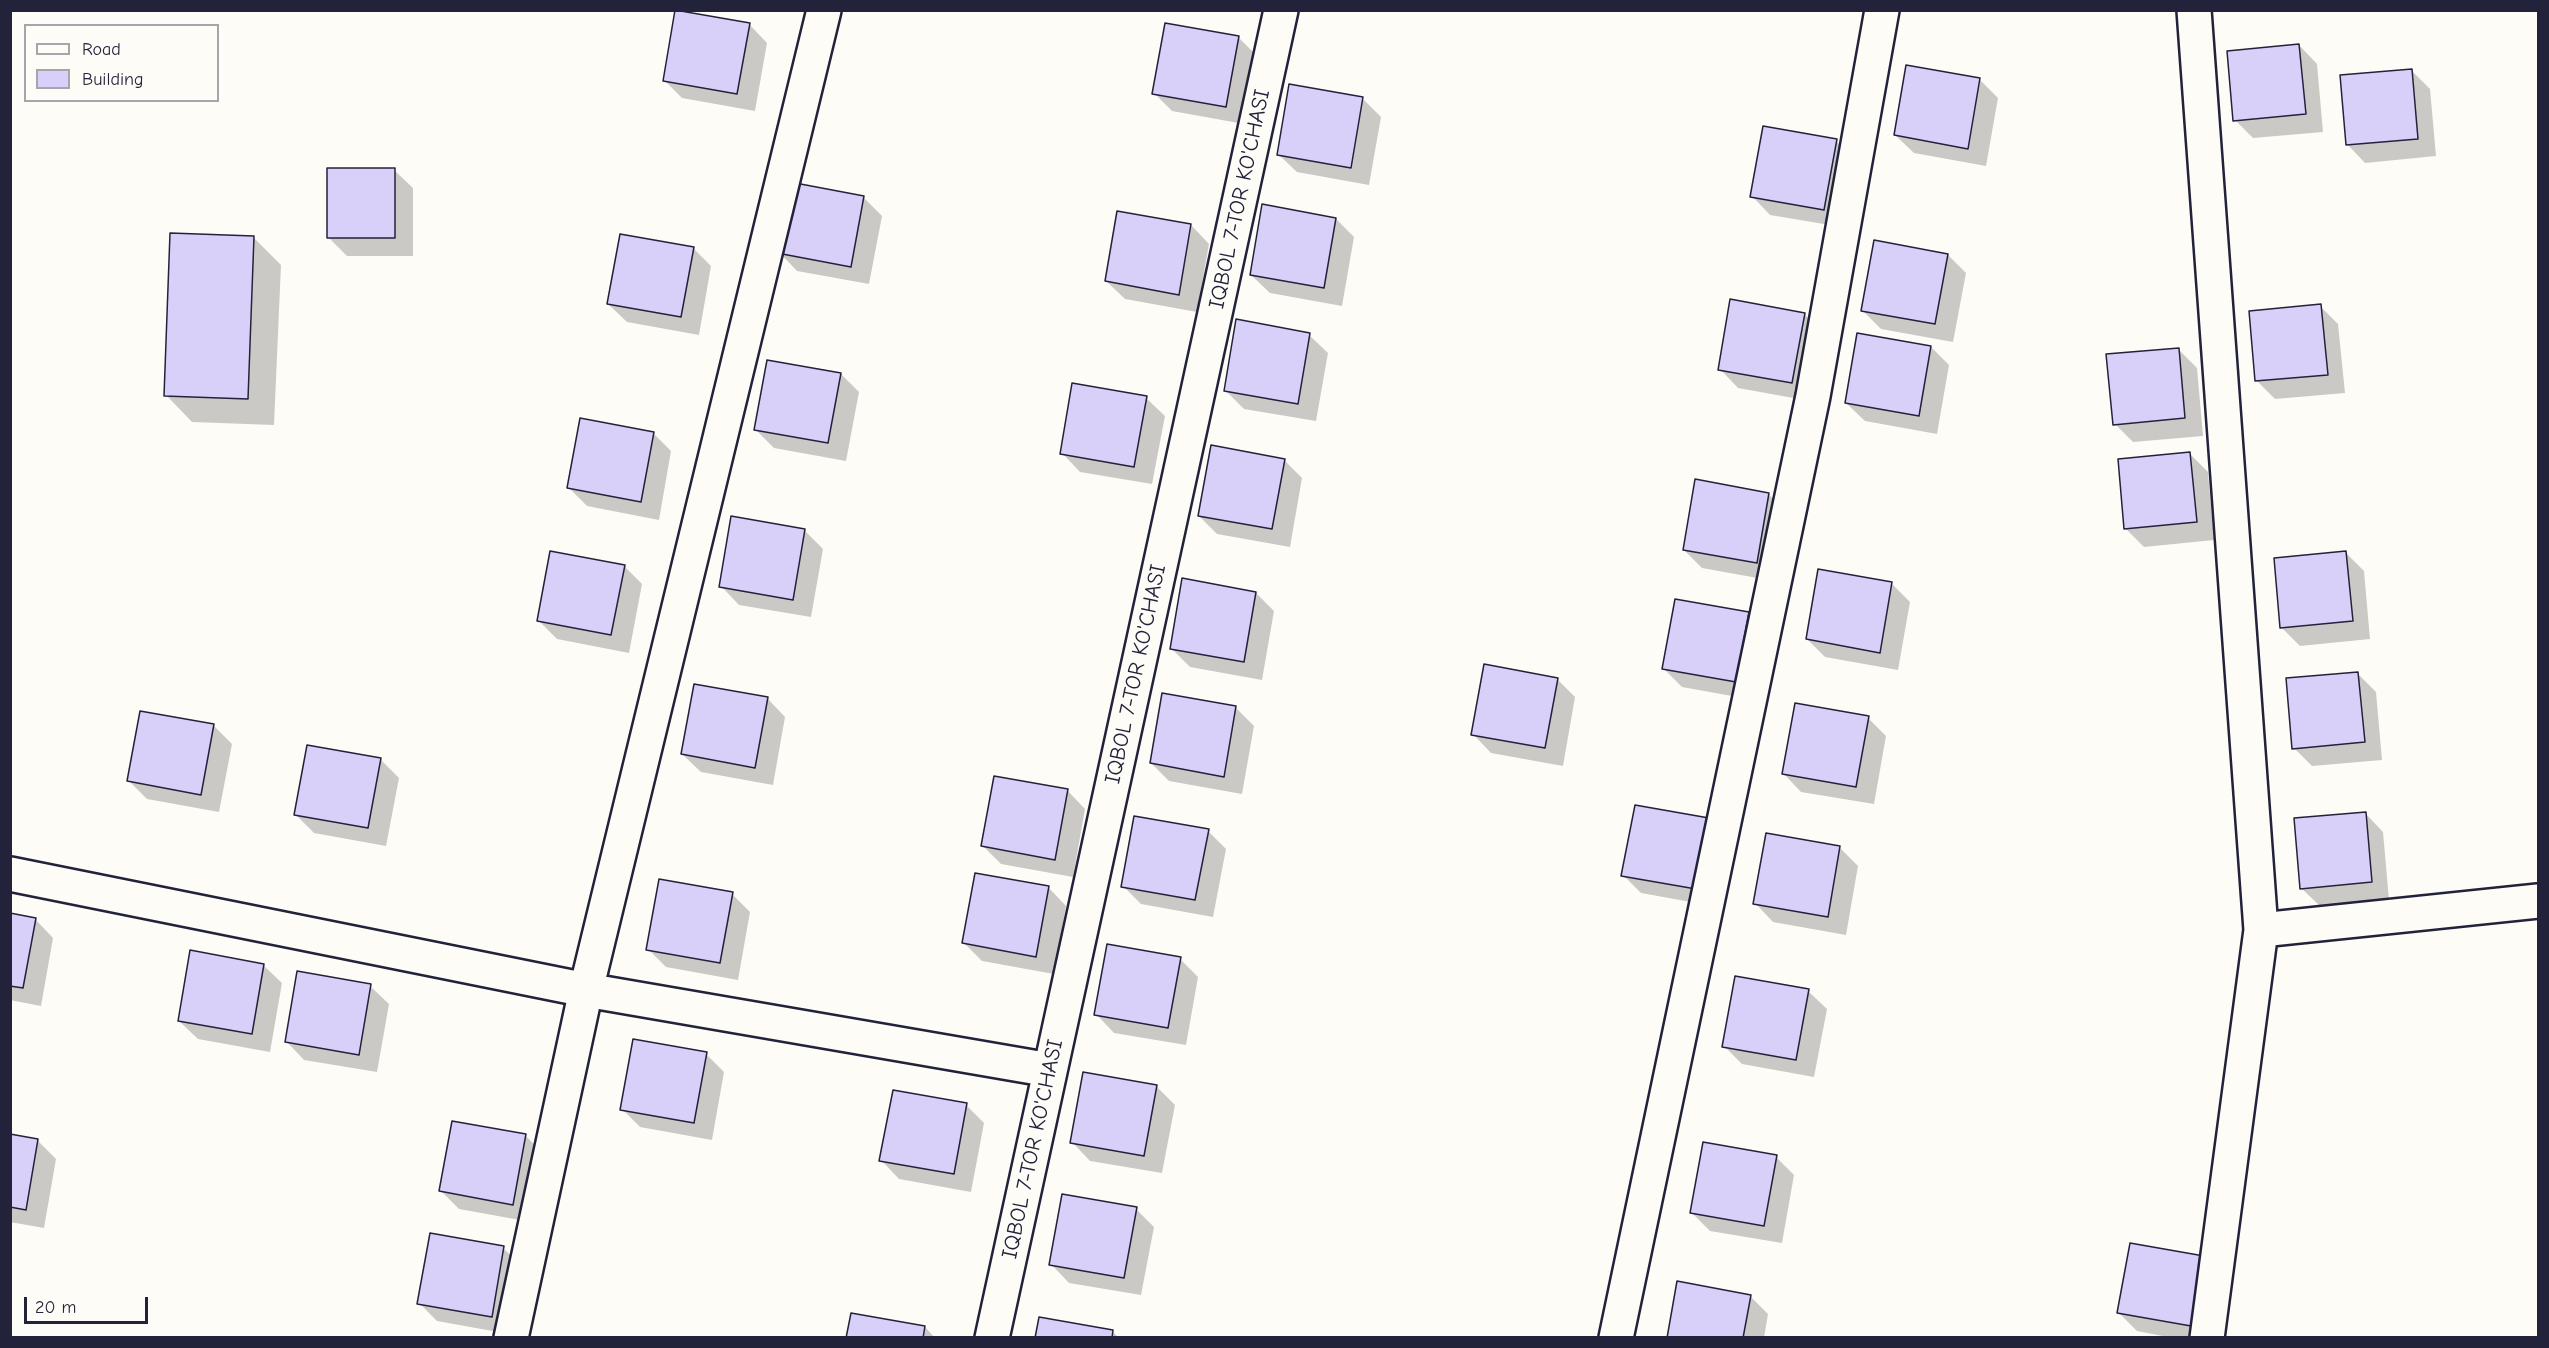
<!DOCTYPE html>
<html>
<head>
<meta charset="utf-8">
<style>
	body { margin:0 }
	#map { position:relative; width:2549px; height:1348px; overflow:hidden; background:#fdfcf7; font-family:"Comic Neue",sans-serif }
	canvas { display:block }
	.frame { position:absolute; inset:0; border:12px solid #22223b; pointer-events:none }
	.legend { position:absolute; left:24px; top:24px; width:195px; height:78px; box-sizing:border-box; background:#fdfcf7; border:2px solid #a5a5ac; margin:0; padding:8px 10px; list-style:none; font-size:18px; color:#22223b }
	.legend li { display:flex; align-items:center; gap:12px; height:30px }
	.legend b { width:30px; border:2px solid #a5a5ac }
	.scale { position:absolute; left:24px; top:1297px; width:124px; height:27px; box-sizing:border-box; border:3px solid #22223b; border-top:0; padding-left:8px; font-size:18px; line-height:21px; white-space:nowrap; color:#22223b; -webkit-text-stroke:4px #fdfcf7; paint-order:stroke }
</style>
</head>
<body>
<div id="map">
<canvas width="2549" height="1348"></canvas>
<div class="frame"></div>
<ul class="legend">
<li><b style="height:8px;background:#fdfcf7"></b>Road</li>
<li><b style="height:16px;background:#d9d0f9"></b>Building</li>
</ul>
<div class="scale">20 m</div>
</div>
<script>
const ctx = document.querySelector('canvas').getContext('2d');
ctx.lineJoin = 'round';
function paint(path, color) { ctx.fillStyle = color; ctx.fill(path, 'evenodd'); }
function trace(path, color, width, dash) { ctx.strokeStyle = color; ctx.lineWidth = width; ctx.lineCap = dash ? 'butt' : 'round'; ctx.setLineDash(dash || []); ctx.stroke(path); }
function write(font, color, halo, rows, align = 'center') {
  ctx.font = font + ' "Comic Neue",sans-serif'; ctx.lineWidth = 4.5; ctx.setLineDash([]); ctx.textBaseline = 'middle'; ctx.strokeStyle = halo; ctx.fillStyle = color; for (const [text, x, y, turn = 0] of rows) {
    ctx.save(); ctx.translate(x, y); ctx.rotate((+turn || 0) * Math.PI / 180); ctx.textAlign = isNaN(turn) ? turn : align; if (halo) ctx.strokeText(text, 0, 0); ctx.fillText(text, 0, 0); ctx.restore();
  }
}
paint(new Path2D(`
	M 749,24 L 767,43 L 755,111 L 682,98 L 664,80 Z
	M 1239,38 L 1257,56 L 1244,124 L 1172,111 L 1154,93 Z
	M 2299,45 L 2317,64 L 2323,132 L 2253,138 L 2235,120 Z
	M 2411,70 L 2430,89 L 2436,156 L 2365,163 L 2347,144 Z
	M 1980,80 L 1998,98 L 1986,166 L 1914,153 L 1895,135 Z
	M 1363,99 L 1381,117 L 1369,185 L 1297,172 L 1278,154 Z
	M 1836,141 L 1854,159 L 1842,227 L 1770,215 L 1752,196 Z
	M 394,170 L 413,188 L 413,256 L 347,256 L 329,238 Z
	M 864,198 L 882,216 L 869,284 L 797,271 L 779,252 Z
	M 1336,219 L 1354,237 L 1342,306 L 1270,293 L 1251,275 Z
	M 1191,225 L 1209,244 L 1197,312 L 1125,299 L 1106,281 Z
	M 254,238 L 281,265 L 274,425 L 192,422 L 166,395 Z
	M 693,248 L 711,266 L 699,335 L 627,322 L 608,304 Z
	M 1948,255 L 1966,273 L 1953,342 L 1881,329 L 1863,311 Z
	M 2320,306 L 2338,324 L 2345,393 L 2275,399 L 2256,380 Z
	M 1804,314 L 1823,332 L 1810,401 L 1738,388 L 1720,369 Z
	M 1309,335 L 1328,353 L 1316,421 L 1244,409 L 1225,390 Z
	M 1931,347 L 1949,365 L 1937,434 L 1865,421 L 1846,403 Z
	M 2178,349 L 2197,368 L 2203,436 L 2133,442 L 2115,424 Z
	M 841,374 L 859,392 L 846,461 L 774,448 L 756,430 Z
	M 1146,398 L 1165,416 L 1152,484 L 1080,472 L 1062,453 Z
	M 653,433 L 671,451 L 659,520 L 587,506 L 569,488 Z
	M 2190,454 L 2208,472 L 2214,540 L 2144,547 L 2126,529 Z
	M 1284,460 L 1302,478 L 1290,547 L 1217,534 L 1199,516 Z
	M 1768,494 L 1787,512 L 1774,581 L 1702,568 L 1684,550 Z
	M 733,518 L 805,531 L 823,549 L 811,617 L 739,605 L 721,586 Z
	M 2346,553 L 2364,571 L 2370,639 L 2300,646 L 2282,628 Z
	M 624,566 L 642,584 L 629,653 L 557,639 L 539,621 Z
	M 1891,583 L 1910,602 L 1898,670 L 1825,657 L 1807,639 Z
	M 1256,593 L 1274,611 L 1262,680 L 1190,667 L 1172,649 Z
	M 1748,613 L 1766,631 L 1754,700 L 1682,687 L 1664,669 Z
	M 2358,674 L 2376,692 L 2382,760 L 2312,766 L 2294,748 Z
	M 1557,679 L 1575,697 L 1563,766 L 1491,753 L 1473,734 Z
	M 767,698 L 785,717 L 773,785 L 701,772 L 682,754 Z
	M 1235,707 L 1254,726 L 1242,794 L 1169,781 L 1151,763 Z
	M 1868,718 L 1886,736 L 1874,804 L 1801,792 L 1783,773 Z
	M 213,725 L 232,744 L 219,812 L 147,799 L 129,781 Z
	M 380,759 L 399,778 L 386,846 L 314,833 L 296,815 Z
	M 1067,790 L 1085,809 L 1073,877 L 1001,864 L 983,846 Z
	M 1636,807 L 1713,906 L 1641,893 L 1623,875 Z
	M 2365,813 L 2383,832 L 2389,900 L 2320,906 L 2301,888 Z
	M 1208,831 L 1226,849 L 1213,917 L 1141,904 L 1123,886 Z
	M 1768,835 L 1840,848 L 1858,866 L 1846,935 L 1773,922 L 1755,903 Z
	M 1048,887 L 1066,906 L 1054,974 L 982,961 L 964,943 Z
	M 732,894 L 750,912 L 738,980 L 666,967 L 648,949 Z
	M 10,915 L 35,919 L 53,938 L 41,1006 L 10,1000 Z
	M 1180,959 L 1198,977 L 1186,1045 L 1114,1033 L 1096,1014 Z
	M 263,965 L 282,983 L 270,1052 L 198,1039 L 179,1021 Z
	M 370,986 L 389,1004 L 377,1072 L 304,1060 L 286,1041 Z
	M 1808,991 L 1827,1009 L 1814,1077 L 1742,1064 L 1724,1046 Z
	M 706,1054 L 724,1072 L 712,1140 L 640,1127 L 622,1109 Z
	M 1085,1074 L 1157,1087 L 1175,1105 L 1162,1173 L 1090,1161 L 1072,1142 Z
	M 966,1105 L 984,1123 L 971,1192 L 899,1179 L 881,1160 Z
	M 525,1135 L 543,1154 L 531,1222 L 459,1209 L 441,1191 Z
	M 10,1136 L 38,1141 L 56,1159 L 44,1228 L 10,1222 Z
	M 1776,1157 L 1794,1175 L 1782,1243 L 1710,1231 L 1691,1212 Z
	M 1136,1209 L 1154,1227 L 1141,1295 L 1069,1283 L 1051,1264 Z
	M 503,1248 L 522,1266 L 509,1334 L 437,1321 L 419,1303 Z
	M 2203,1257 L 2210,1338 L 2173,1338 L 2137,1331 L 2119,1313 Z
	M 1750,1296 L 1768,1314 L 1764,1338 L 1668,1338 Z
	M 925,1327 L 935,1338 L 848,1338 Z
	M 1112,1331 L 1119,1338 L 1037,1338 Z`), '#0003');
const building = new Path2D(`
	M 675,10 L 750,23 L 737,94 L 663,81 Z
	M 1165,23 L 1239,36 L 1226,107 L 1152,94 Z
	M 2299,44 L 2306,114 L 2233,121 L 2227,51 Z
	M 1906,65 L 1980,78 L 1968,149 L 1894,135 Z
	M 2412,69 L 2418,139 L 2346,145 L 2340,75 Z
	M 1289,84 L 1363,97 L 1351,168 L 1277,155 Z
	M 1763,126 L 1837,139 L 1824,210 L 1750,197 Z
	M 327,168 L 395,168 L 395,238 L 327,238 Z
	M 790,182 L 864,196 L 851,267 L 777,253 Z
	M 1262,204 L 1336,218 L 1324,288 L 1250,275 Z
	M 1117,211 L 1191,224 L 1179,295 L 1105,281 Z
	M 170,233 L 254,236 L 248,399 L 164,396 Z
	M 620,234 L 694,247 L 681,317 L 607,304 Z
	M 1874,240 L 1948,254 L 1935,324 L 1861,311 Z
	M 1730,299 L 1805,313 L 1792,383 L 1718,370 Z
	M 2321,304 L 2328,375 L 2255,381 L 2249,311 Z
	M 1236,319 L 1310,333 L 1298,404 L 1224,391 Z
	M 1857,333 L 1931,346 L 1919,416 L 1845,403 Z
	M 2179,348 L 2185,418 L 2113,425 L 2106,354 Z
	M 767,360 L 841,373 L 828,443 L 754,430 Z
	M 1072,383 L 1147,396 L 1134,467 L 1060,454 Z
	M 580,418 L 654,432 L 641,502 L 567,488 Z
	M 1211,445 L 1285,459 L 1272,529 L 1198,516 Z
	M 2190,452 L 2197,522 L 2124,529 L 2118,459 Z
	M 1695,479 L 1769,493 L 1757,563 L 1683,550 Z
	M 731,516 L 805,529 L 793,600 L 719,587 Z
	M 550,551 L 625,565 L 611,635 L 537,621 Z
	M 2346,551 L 2353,621 L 2280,628 L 2274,558 Z
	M 1818,569 L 1892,582 L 1880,653 L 1806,639 Z
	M 1182,578 L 1256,592 L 1244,662 L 1170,649 Z
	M 1675,599 L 1749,612 L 1736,682 L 1662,669 Z
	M 1484,664 L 1558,678 L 1545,748 L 1471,735 Z
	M 2358,672 L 2365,742 L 2292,749 L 2286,678 Z
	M 694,684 L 768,697 L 755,768 L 681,754 Z
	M 1162,693 L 1236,706 L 1224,777 L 1150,763 Z
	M 1795,703 L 1869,716 L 1856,787 L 1782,774 Z
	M 140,711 L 214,724 L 201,795 L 127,781 Z
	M 307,745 L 381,758 L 368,828 L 294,815 Z
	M 994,776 L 1068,789 L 1055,860 L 981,846 Z
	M 1635,805 L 1709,818 L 1696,889 L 1621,876 Z
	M 2366,812 L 2372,882 L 2300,889 L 2294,818 Z
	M 1134,816 L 1209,829 L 1195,900 L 1121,887 Z
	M 1766,833 L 1840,846 L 1828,917 L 1753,904 Z
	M 975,873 L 1049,886 L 1036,957 L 962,943 Z
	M 659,879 L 733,892 L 720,963 L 646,950 Z
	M 10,913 L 36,918 L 23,988 L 10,986 Z
	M 1107,944 L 1181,957 L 1168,1028 L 1094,1015 Z
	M 190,950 L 264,964 L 252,1034 L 178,1021 Z
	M 297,971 L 371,984 L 359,1055 L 285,1042 Z
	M 1735,976 L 1809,989 L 1796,1060 L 1722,1047 Z
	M 633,1039 L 707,1052 L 694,1123 L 620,1110 Z
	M 1083,1072 L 1157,1085 L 1144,1156 L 1070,1143 Z
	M 893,1090 L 967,1103 L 954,1174 L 879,1161 Z
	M 452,1121 L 526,1134 L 513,1205 L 439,1191 Z
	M 10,1134 L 38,1139 L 26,1210 L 10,1207 Z
	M 1703,1142 L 1777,1155 L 1764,1226 L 1690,1213 Z
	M 1062,1194 L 1137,1207 L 1124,1278 L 1049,1265 Z
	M 430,1233 L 504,1246 L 492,1317 L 417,1304 Z
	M 2130,1243 L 2204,1256 L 2191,1326 L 2117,1313 Z
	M 1677,1281 L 1751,1295 L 1743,1338 L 1667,1338 Z
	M 851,1313 L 925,1326 L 923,1338 L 846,1338 Z
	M 1039,1317 L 1113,1330 L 1112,1338 L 1035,1338 Z`);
paint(building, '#d9d0f9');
trace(building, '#22223b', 1.5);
const street = new Path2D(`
	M 2194,10 L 2261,930 L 2207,1338
	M 10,874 L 586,990 L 1050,1070
	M 2261,930 L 2538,901
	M 511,1338 L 586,990 L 824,10
	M 992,1338 L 1281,10
	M 1616,1338 L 1813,396 L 1882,10`);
trace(street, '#22223b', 38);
trace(street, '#fdfcf7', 33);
write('22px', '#22223b', '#fdfcf7', [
	["IQBOL 7-TOR KO'CHASI",1240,199,-78],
	["IQBOL 7-TOR KO'CHASI",1136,674,-78],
	["IQBOL 7-TOR KO'CHASI",1033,1149,-78]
]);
</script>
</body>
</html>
